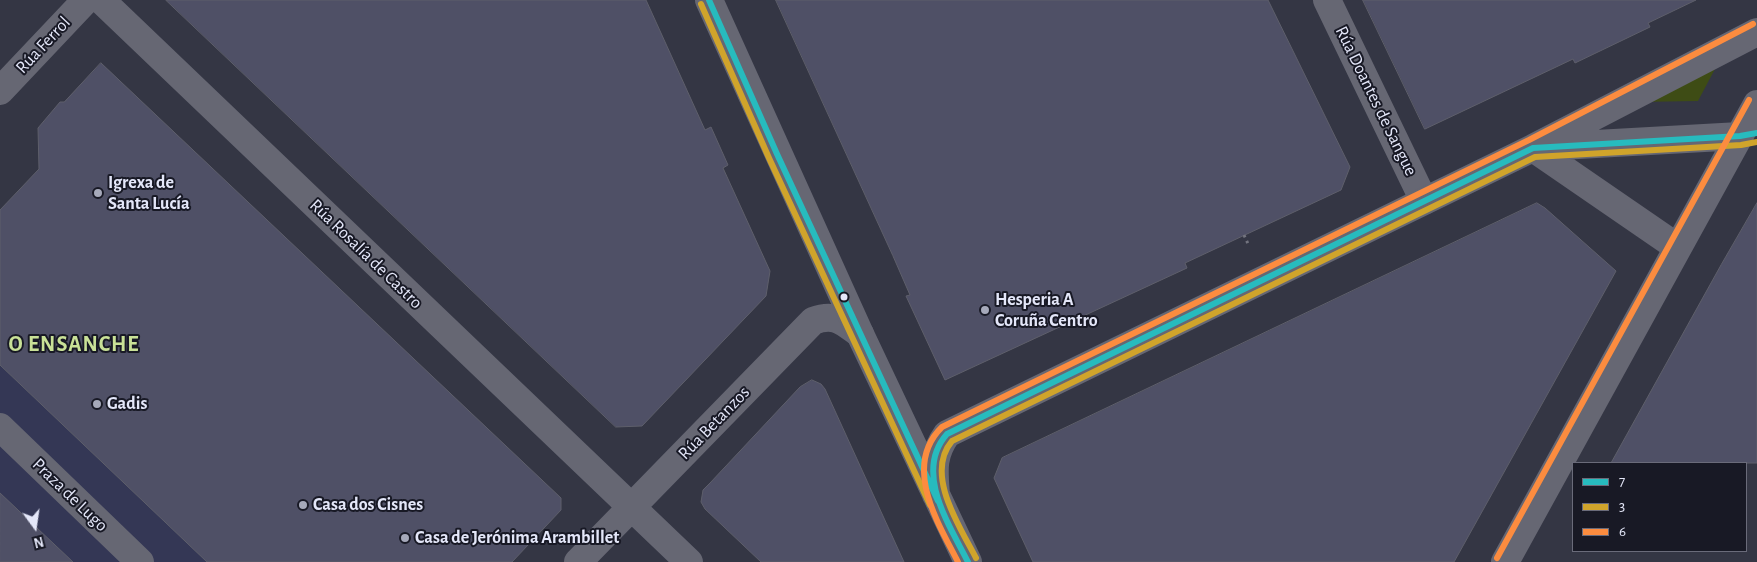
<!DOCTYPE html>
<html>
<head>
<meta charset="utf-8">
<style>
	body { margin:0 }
	#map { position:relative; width:1757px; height:562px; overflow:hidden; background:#343644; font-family:"Alegreya Sans",sans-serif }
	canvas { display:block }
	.legend { position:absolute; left:1572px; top:462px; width:175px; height:90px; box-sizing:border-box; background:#181925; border:1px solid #6a6b7a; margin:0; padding:6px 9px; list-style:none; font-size:15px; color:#e4e7f9 }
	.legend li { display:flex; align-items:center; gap:10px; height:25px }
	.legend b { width:25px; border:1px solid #6a6b7a }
	.north { position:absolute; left:10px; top:502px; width:50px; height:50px; -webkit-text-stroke:4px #181925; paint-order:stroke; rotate:166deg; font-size:14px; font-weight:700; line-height:20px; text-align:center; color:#e4e7f9 }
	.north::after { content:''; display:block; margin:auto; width:18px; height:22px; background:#e4e7f9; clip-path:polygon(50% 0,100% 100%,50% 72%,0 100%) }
</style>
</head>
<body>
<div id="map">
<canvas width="1757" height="562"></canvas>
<ul class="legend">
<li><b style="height:6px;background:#27bbbe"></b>7</li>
<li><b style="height:6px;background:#d0a42b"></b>3</li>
<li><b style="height:6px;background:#fc8c3f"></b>6</li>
</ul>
<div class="north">N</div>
</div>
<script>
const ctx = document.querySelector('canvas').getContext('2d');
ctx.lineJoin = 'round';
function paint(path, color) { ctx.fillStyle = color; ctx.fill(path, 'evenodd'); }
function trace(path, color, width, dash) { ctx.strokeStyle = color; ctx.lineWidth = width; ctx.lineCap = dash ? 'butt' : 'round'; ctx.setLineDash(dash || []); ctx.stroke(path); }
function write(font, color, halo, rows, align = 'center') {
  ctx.font = font + ' "Alegreya Sans",sans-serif'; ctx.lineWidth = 4; ctx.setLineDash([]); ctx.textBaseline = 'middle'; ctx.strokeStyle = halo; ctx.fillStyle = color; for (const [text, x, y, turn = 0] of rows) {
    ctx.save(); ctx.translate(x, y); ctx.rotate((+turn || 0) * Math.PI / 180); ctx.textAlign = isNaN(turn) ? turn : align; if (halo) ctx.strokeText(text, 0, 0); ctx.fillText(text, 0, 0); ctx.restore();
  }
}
paint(new Path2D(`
	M 0,365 L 57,419 L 208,562 L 0,562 Z`), '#343755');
paint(new Path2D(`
	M 1716,67 L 1698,101 L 1637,102 Z`), '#3e4c15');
const building = new Path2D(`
	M 166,0 L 646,0 L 705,130 L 711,127 L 728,165 L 723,168 L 770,271 L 766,296 L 642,426 L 616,427 Z
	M 776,0 L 1268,0 L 1350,167 L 1341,190 L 1185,263 L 1187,268 L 945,380 L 906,296 L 910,295 L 893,256 Z
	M 1363,0 L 1696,0 L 1648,23 L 1650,27 L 1575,63 L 1573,59 L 1425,129 Z
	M 101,63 L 561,498 L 561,510 L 512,562 L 207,562 L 0,365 L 0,210 L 39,169 L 38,128 L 60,102 L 64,102 Z
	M 1537,203 L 1545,208 L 1616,271 L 1454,562 L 1033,562 L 994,478 L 1002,458 Z
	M 1757,203 L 1757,463 L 1611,463 L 1721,265 Z
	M 812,380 L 821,384 L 825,389 L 904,562 L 761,562 L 705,509 L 701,502 L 703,490 L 710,483 L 800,387 Z
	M 0,493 L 73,562 L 0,562 Z`);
paint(building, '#4f5066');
trace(building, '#5e5f6b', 1);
trace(new Path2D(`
	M 1244,235 L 1249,246`), '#73747f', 3, [2.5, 4]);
trace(new Path2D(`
	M 101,0 L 689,562
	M 1327,0 L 1424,201
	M 0,91 L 86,0
	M 0,427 L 140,562
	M 578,562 L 813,321 C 835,313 842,321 860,334`), '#666773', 28);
trace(new Path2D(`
	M 709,0 L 860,334 L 968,562
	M 1542,147 L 1740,136
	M 1533,148 L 1677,247
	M 936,495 C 934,470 932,455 947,434 L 1533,148 L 1757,32
	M 1505,562 L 1757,104`), '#666773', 28);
trace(new Path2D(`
	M 709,0 L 777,154 L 938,501
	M 968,562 C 950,526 913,472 947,434 L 1533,148 L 1740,136 L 1757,133`), '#27bbbe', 6);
trace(new Path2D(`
	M 701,4 L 769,158 L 930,505
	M 976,558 C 960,527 924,474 952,441 L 1535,157 L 1741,145 L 1757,142`), '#d0a42b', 6);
trace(new Path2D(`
	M 1497,558 L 1749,100
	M 958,562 C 938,523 902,466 942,427 L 1529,140 L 1753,24`), '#fc8c3f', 6);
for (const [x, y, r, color] of [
	[98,193,5,"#a6a9ba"],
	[844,297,4.5,"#e4e7f9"],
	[985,310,5,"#a6a9ba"],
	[97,404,5,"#a6a9ba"],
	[303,505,5,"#a6a9ba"],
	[405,538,5,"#a6a9ba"]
]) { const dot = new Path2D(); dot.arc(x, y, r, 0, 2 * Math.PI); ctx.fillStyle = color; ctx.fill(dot); trace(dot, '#181925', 2); }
write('18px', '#e4e7f9', '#181925', [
	["Rúa Ferrol",43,45,-47],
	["Rúa Doantes de Sangue",1376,101,64],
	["Rúa Rosalía de Castro",366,254,44],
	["Rúa Betanzos",714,423,-46],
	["Praza de Lugo",70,495,44]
]);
write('bold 18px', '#e4e7f9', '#181925', [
	["Igrexa de",108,183],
	["Santa Lucía",108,204],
	["Hesperia A",995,300],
	["Coruña Centro",995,321],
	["Gadis",107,404],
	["Casa dos Cisnes",313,505],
	["Casa de Jerónima Arambillet",415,538]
], 'left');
ctx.letterSpacing = '1px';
write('bold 22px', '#c9e197', '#181925', [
	["O ENSANCHE",74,344]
]);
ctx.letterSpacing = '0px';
</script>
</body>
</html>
